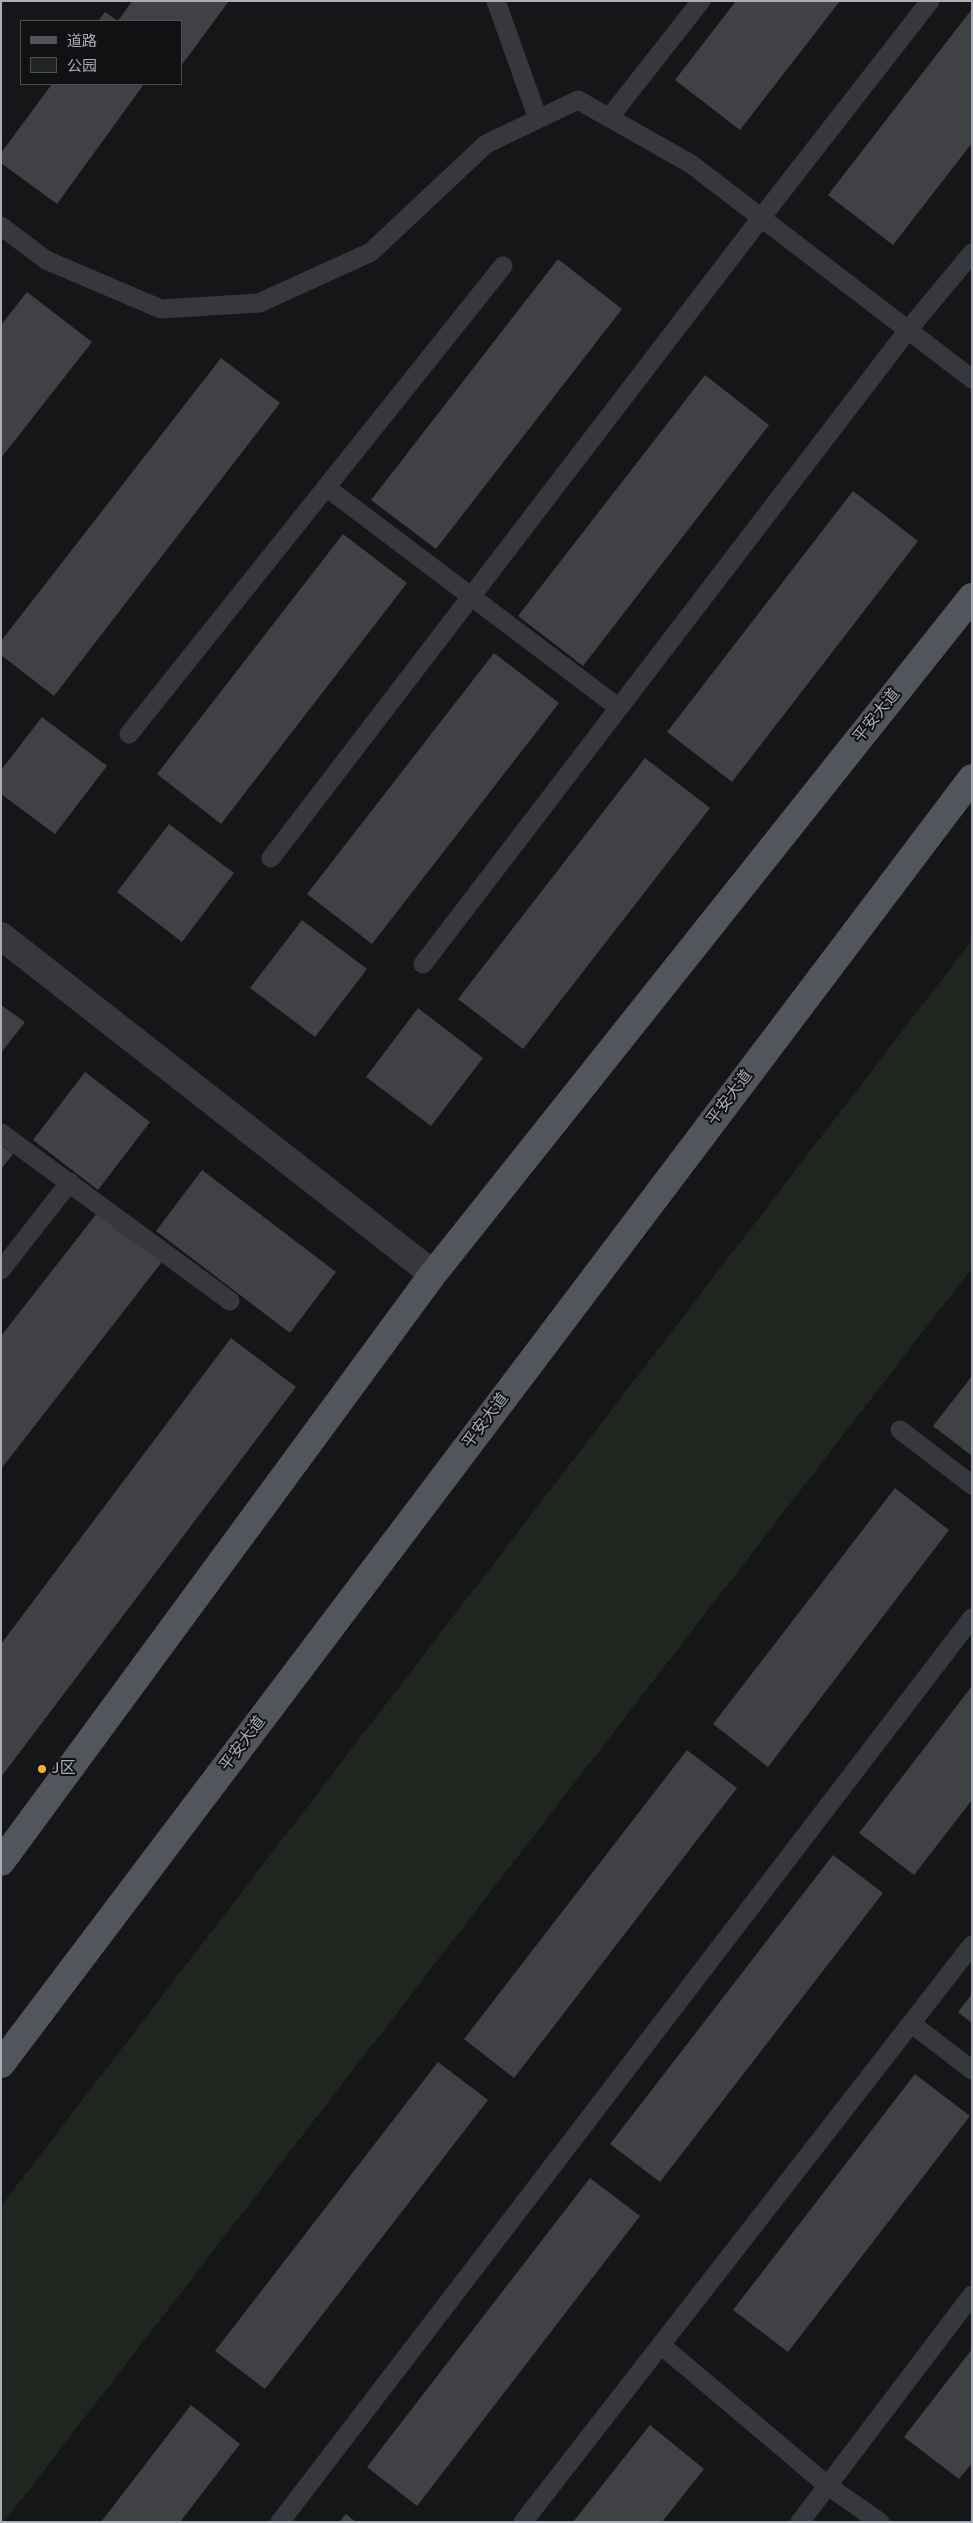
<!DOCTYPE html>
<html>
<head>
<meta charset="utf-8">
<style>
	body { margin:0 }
	#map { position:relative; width:973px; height:2523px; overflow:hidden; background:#161618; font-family:"Varela Round","Noto Sans SC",sans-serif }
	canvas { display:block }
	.frame { position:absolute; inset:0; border:2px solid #a8adb8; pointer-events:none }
	.legend { position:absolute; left:20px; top:20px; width:162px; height:65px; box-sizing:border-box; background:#111113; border:1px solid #4d4f55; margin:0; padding:6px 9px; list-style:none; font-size:15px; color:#a8adb8 }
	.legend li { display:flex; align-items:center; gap:10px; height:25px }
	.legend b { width:25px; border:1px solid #4d4f55 }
</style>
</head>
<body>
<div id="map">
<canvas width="973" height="2523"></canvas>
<div class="frame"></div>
<ul class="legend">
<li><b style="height:6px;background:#53555c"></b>道路</li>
<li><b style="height:14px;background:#1e261f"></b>公园</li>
</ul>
</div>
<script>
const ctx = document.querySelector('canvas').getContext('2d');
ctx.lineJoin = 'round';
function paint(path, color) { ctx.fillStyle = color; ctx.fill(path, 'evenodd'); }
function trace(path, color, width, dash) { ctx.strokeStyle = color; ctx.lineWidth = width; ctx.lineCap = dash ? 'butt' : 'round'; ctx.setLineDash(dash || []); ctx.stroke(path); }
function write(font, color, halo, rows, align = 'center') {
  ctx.font = font + ' "Varela Round","Noto Sans SC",sans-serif'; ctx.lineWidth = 4; ctx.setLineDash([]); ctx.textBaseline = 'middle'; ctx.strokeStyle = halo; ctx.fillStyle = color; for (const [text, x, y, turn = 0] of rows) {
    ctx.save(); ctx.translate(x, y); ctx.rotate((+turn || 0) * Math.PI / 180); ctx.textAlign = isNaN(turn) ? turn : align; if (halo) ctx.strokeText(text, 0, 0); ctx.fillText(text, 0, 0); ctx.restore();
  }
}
paint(new Path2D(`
	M 972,940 L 972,1268 L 4,2522 L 1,2522 L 1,2206 Z`), '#1e261f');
paint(new Path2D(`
	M 132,1 L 229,1 L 181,66 L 181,21 L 98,21 L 105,12 L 118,21 Z
	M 736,1 L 840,1 L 740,130 L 675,80 Z
	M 972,9 L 972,143 L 893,245 L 828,195 Z
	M 52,84 L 144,84 L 57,204 L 1,163 L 1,153 Z
	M 558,259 L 622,309 L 436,549 L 371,500 Z
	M 27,292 L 92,342 L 1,458 L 1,325 Z
	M 221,358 L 280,403 L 54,696 L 1,655 L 1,641 Z
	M 705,375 L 769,425 L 583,666 L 518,616 Z
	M 853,491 L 918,541 L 732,782 L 667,732 Z
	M 343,534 L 407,583 L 221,824 L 157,774 Z
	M 494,653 L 559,703 L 372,944 L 307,894 Z
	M 42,717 L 107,766 L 55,834 L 1,794 L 1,770 Z
	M 645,758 L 710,808 L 523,1049 L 458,999 Z
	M 169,824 L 234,873 L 182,942 L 117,892 Z
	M 302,920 L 367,969 L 315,1037 L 250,988 Z
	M 1,1005 L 25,1022 L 1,1053 Z
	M 418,1008 L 483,1058 L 431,1126 L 366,1077 Z
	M 85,1072 L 150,1122 L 98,1190 L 33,1140 Z
	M 1,1145 L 13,1154 L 1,1169 Z
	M 202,1170 L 336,1272 L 290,1333 L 156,1231 Z
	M 101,1208 L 165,1258 L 1,1469 L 1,1336 Z
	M 231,1338 L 296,1387 L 1,1777 L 1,1644 Z
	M 972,1376 L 972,1456 L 933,1426 Z
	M 895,1488 L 949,1530 L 768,1767 L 713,1724 Z
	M 972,1686 L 972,1800 L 914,1875 L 859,1833 Z
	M 687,1750 L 737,1788 L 514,2078 L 464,2039 Z
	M 833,1855 L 883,1893 L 660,2182 L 610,2144 Z
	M 972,1994 L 972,2023 L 958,2012 Z
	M 438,2062 L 488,2100 L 265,2389 L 215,2351 Z
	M 915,2074 L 970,2116 L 788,2352 L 733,2310 Z
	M 590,2178 L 640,2216 L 417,2506 L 367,2467 Z
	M 972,2349 L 972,2463 L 959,2479 L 904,2437 Z
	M 191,2405 L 240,2444 L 180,2522 L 101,2522 Z
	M 650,2425 L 704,2469 L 662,2522 L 573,2522 Z
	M 346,2514 L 356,2522 L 339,2522 Z`), '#404145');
trace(new Path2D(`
	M 496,1 L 538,119
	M 609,118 L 701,1
	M 1,226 L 46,260 L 161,309 L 259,303 L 371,252 L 486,144 L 578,100 L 691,164 L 972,379
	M 326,487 L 619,708
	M 129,734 L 503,266
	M 271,858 L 761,218 L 930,1
	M 423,964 L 908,330 L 972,253
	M 1,1133 L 230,1301
	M 1,1270 L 70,1182
	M 900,1430 L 972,1485
	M 912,2024 L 972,2070
	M 661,2345 L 828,2486 L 880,2522
	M 280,2522 L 972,1618
	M 523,2522 L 972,1945
	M 800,2522 L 972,2295`), '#37383d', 19);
trace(new Path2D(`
	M 1,936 L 433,1274`), '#37383d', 28);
trace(new Path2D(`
	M 1,1862 L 433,1274 L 972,597
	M 1,2064 L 972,778`), '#53555c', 28);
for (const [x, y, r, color] of [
	[42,1769,5,"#f2b134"]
]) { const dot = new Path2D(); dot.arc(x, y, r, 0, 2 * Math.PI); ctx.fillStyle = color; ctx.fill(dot); trace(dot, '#111113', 2); }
write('16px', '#a8adb8', '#111113', [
	["平安大道",877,716,-51],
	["平安大道",730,1098,-53],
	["平安大道",486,1421,-53],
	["平安大道",243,1744,-53]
]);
write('16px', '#a8adb8', '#111113', [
	["J区",52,1769]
], 'left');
</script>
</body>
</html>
